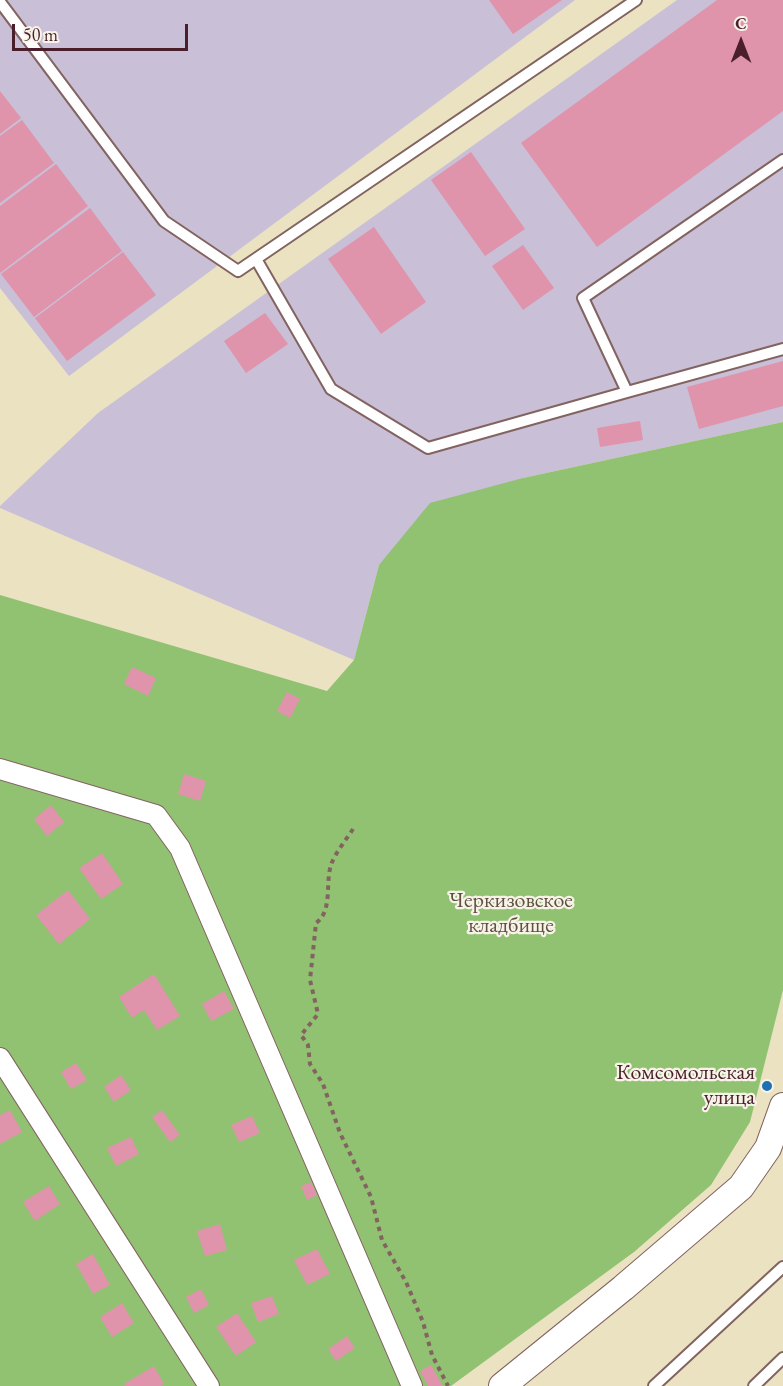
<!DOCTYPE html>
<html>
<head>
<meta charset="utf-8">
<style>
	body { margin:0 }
	#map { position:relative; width:783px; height:1386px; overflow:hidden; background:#ebe2c2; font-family:"EB Garamond",serif }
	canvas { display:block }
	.north { position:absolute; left:711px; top:12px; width:60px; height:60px; -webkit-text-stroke:4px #f7f3e8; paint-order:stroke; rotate:0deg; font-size:16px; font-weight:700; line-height:24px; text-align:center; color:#4a1f2b }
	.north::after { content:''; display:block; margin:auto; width:21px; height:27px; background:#4a1f2b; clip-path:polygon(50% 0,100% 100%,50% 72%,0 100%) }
	.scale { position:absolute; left:12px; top:24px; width:176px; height:27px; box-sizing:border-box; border:3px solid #4a1f2b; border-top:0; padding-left:8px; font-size:18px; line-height:21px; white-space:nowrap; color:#4a1f2b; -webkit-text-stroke:4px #f7f3e8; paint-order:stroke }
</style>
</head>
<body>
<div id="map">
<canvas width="783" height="1386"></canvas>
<div class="north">С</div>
<div class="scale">50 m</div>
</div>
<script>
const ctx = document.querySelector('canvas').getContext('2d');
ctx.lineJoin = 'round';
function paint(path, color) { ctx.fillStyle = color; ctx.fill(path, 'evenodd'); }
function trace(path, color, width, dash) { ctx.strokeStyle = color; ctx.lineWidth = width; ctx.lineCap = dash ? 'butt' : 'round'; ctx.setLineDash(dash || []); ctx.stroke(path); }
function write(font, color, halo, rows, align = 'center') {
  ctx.font = font + ' "EB Garamond",serif'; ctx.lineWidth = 4.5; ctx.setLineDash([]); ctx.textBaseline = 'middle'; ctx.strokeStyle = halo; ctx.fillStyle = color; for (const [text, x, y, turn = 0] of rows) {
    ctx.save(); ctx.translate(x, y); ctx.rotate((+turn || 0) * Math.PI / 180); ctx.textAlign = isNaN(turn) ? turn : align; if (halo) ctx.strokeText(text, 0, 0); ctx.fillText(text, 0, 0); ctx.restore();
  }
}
paint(new Path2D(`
	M 0,0 L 575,0 L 69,376 L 0,288 Z
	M 677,0 L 783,0 L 783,422 L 523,478 L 379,565 L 354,660 L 0,508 L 0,506 L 98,413 Z`), '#c9bfd7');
paint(new Path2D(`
	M 783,422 L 783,990 L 750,1122 L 711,1185 L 634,1252 L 451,1386 L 0,1386 L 0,595 L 327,691 L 354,660 L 379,565 L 430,503 L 523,478 Z`), '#91c272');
paint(new Path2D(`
	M 489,0 L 562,0 L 513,34 Z
	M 717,0 L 783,0 L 783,111 L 597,247 L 521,143 Z
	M 0,91 L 21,118 L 0,134 Z
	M 22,120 L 54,163 L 0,203 L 0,136 Z
	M 471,152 L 525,229 L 485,256 L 431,180 Z
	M 56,164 L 88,206 L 0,273 L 0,206 Z
	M 90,208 L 122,251 L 34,317 L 1,274 Z
	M 374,227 L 426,302 L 381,334 L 328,259 Z
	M 523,245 L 554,288 L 523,310 L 492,266 Z
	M 123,252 L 156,295 L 67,361 L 35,318 Z
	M 265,313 L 288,344 L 246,373 L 224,341 Z
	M 783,361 L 783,406 L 699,429 L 687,387 Z
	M 640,421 L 643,440 L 600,447 L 597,428 Z
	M 132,667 L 156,678 L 148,696 L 124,684 Z
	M 287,692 L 300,699 L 290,718 L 277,711 Z
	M 184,774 L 206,781 L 200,801 L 178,794 Z
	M 51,805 L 64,822 L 47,836 L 34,819 Z
	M 102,853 L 123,884 L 101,899 L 79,868 Z
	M 68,890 L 90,919 L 59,944 L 36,915 Z
	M 154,974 L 180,1016 L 157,1030 L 144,1010 L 132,1018 L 119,997 Z
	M 224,991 L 234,1009 L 211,1021 L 202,1004 Z
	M 76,1063 L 87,1080 L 71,1089 L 61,1072 Z
	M 121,1075 L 131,1090 L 114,1102 L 104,1087 Z
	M 10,1110 L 22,1132 L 0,1144 L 0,1115 Z
	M 162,1110 L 180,1135 L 170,1142 L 152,1117 Z
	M 252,1116 L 260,1133 L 239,1142 L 231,1125 Z
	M 131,1137 L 139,1154 L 116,1166 L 107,1148 Z
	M 311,1182 L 317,1195 L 307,1200 L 301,1186 Z
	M 49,1186 L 60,1204 L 35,1221 L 23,1202 Z
	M 220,1224 L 227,1250 L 205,1256 L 197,1231 Z
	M 317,1249 L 330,1274 L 307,1285 L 294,1260 Z
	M 93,1254 L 110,1285 L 93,1294 L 76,1264 Z
	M 201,1289 L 209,1305 L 194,1313 L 186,1297 Z
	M 272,1296 L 279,1314 L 258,1322 L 251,1303 Z
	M 122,1303 L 134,1323 L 112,1337 L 100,1317 Z
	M 237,1313 L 256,1342 L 236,1356 L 216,1327 Z
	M 347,1336 L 355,1348 L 336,1361 L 328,1349 Z
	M 431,1365 L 443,1386 L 428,1386 L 420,1371 Z
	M 154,1366 L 164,1384 L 160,1386 L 125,1386 L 124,1384 Z`), '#df94ab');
const service = new Path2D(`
	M 0,2 L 164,221 L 238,271 L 636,0
	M 256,259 L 331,389 L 428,448 L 627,392 L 583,298 L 783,160
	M 627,392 L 783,349
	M 654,1386 L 783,1267
	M 754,1386 L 783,1358`);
const minor = new Path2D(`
	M 0,769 L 156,815 L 180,848 L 412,1386
	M 0,1058 L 209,1386`);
const tertiary = new Path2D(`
	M 502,1386 L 623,1288 L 741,1187 L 768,1148 L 783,1106`);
trace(service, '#826360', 14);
trace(minor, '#826360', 22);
trace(tertiary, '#826360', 28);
trace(new Path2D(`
	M 353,829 C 346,840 335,853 331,865 C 325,883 333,911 316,923 L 310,980 L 318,1014 L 301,1035 L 308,1045 L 310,1064 L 323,1084 L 340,1133 L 371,1197 L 382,1240 L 406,1282 L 423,1322 L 432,1355 L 448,1386`), '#826360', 4, [4.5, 4.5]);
trace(service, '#fff', 10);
trace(minor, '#fff', 20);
trace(tertiary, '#fff', 26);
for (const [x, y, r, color] of [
	[767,1086,6,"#1f6fb2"]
]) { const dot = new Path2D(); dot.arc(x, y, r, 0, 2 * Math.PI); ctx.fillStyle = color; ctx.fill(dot); trace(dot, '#f7f3e8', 2); }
write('22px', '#5f5040', '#f7f3e8', [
	["Черкизовское",511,901],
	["кладбище",511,926]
]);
write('22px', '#4a1f2b', '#f7f3e8', [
	["Комсомольская",755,1073],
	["улица",755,1098]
], 'right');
</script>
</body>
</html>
